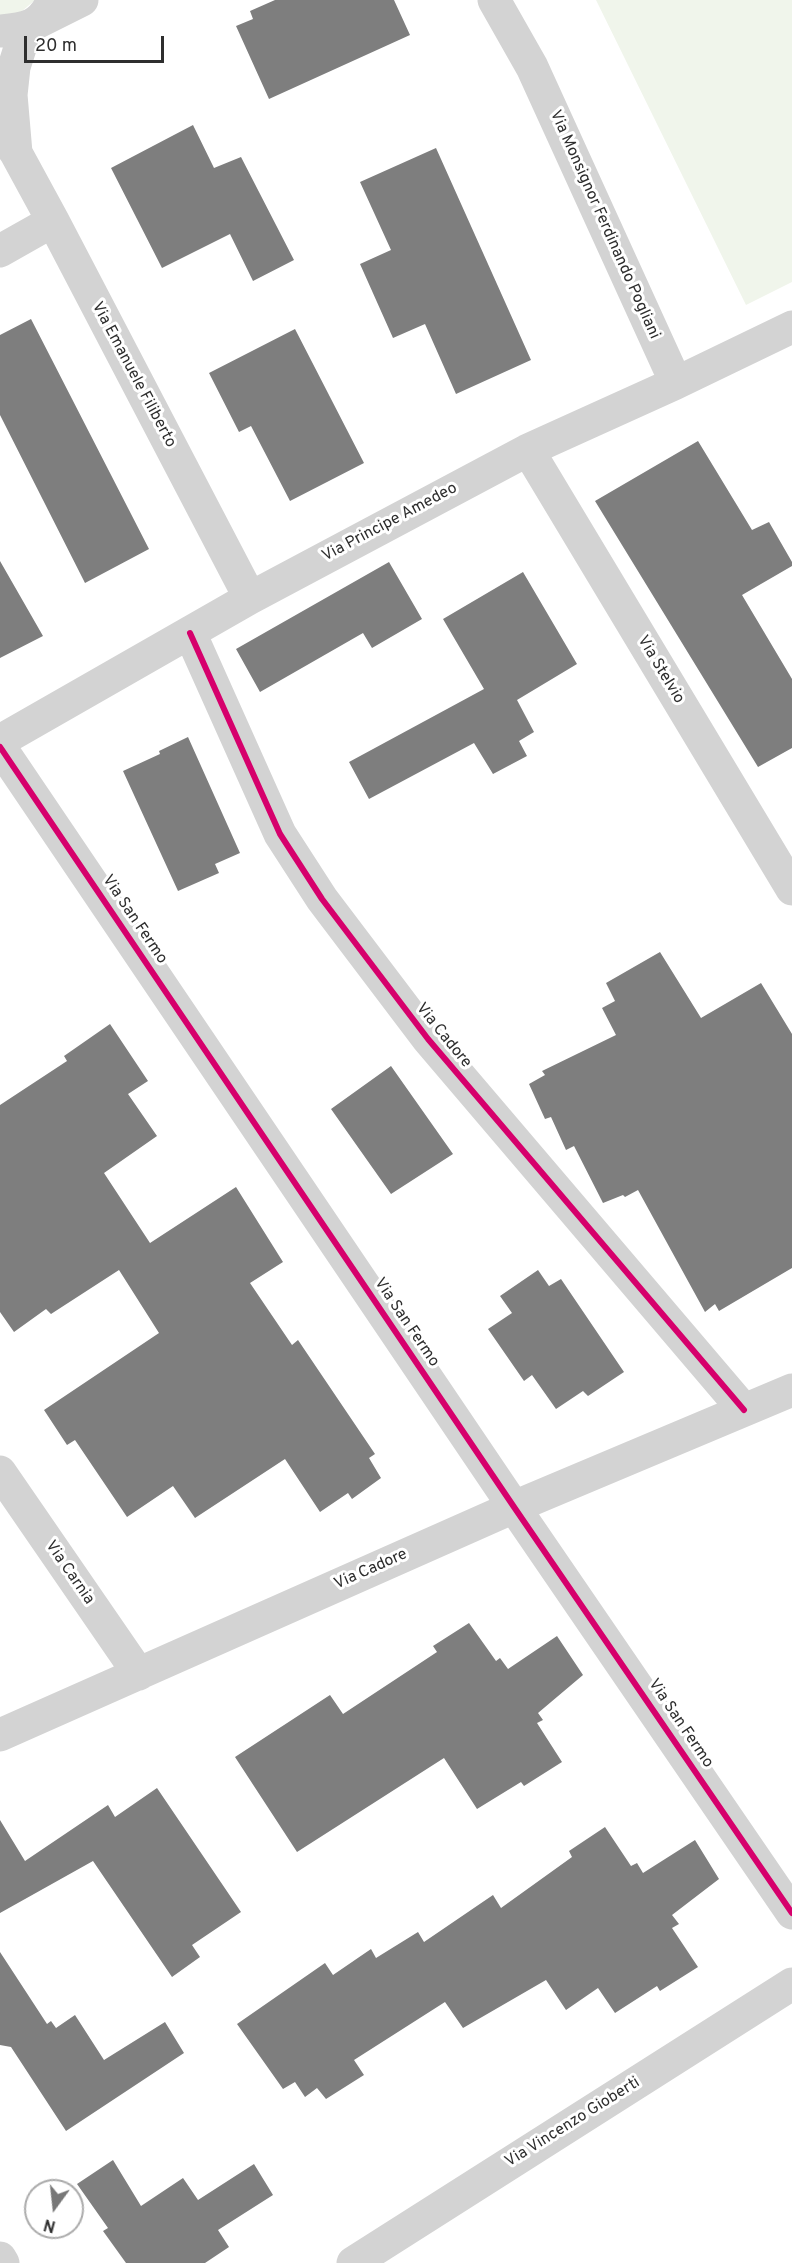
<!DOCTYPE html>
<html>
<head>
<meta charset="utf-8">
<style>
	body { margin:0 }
	#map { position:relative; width:792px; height:2263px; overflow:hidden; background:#fff; font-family:Overpass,sans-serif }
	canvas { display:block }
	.north { position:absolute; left:24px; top:2179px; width:60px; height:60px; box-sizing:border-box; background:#fff; border:2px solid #ababab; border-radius:50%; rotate:195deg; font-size:16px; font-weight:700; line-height:24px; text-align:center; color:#2e2e2e }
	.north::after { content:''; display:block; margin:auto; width:21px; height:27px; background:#777; clip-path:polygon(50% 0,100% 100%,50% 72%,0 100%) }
	.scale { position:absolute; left:24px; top:36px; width:140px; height:27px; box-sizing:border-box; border:3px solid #2e2e2e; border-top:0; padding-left:8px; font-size:18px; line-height:21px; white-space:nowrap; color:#2e2e2e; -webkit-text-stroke:4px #fff; paint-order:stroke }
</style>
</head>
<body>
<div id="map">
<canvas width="792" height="2263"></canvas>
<div class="north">N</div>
<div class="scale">20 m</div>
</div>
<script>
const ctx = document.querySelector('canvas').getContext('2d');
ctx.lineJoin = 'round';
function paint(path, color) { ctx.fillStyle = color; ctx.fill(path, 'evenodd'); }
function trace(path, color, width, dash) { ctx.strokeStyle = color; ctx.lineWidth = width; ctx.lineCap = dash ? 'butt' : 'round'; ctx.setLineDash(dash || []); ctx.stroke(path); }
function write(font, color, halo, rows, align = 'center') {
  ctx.font = font + ' Overpass,sans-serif'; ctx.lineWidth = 6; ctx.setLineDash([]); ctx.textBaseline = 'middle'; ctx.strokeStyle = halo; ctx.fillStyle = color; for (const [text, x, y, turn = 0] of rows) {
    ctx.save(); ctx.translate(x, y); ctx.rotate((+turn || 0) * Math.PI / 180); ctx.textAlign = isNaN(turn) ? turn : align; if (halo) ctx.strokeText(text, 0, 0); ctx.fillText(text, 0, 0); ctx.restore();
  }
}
paint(new Path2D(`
	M 0,0 L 35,0 L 21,12 L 0,16 Z
	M 596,0 L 792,0 L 792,282 L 746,305 Z`), '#f0f5eb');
paint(new Path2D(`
	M 275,0 L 394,0 L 410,35 L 269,99 L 236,26 L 253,19 L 250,11 Z
	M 193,125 L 214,168 L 241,157 L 294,260 L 253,281 L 230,234 L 162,268 L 111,168 Z
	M 436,148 L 531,360 L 456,394 L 425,324 L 393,338 L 360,264 L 391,250 L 360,182 Z
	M 31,319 L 149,549 L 85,583 L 0,415 L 0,335 Z
	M 295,329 L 364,463 L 290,501 L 251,426 L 239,432 L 209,373 Z
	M 698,441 L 752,530 L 769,522 L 792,562 L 792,566 L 742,595 L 792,679 L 792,748 L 758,767 L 595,501 Z
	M 0,561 L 43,636 L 0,658 Z
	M 389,562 L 422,619 L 372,648 L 363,633 L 260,692 L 236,649 Z
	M 523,572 L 577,664 L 517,700 L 534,732 L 519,741 L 527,756 L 493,774 L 474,743 L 369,799 L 349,762 L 484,689 L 443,619 Z
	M 188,737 L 240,853 L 215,864 L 219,873 L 178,891 L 123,771 L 160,754 L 159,751 Z
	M 660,952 L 701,1018 L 761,983 L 792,1034 L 792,1268 L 719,1311 L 715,1304 L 705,1312 L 638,1190 L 625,1197 L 623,1195 L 603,1203 L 574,1146 L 566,1150 L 551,1117 L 545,1119 L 529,1084 L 545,1075 L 542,1071 L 616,1035 L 602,1008 L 615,1001 L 606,983 Z
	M 110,1024 L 148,1081 L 128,1094 L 157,1136 L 104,1173 L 150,1243 L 236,1187 L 283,1262 L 250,1283 L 292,1345 L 298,1340 L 375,1454 L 369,1458 L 381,1478 L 352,1499 L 348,1493 L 320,1512 L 285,1459 L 195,1518 L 173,1486 L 127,1517 L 75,1440 L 67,1445 L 44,1410 L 159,1333 L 119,1270 L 51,1314 L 46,1309 L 14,1332 L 0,1312 L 0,1105 L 67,1061 L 64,1056 Z
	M 391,1066 L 453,1154 L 391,1194 L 331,1109 Z
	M 538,1270 L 549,1286 L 561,1279 L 624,1372 L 588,1396 L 583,1391 L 556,1409 L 532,1375 L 524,1381 L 488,1329 L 512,1313 L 500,1296 Z
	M 469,1623 L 496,1661 L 500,1658 L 508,1669 L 557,1636 L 583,1675 L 538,1713 L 543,1720 L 537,1723 L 562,1762 L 524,1786 L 521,1782 L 477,1809 L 444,1758 L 297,1852 L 235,1757 L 330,1695 L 343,1714 L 437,1652 L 433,1646 Z
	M 157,1788 L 241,1912 L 192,1945 L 200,1957 L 172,1977 L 93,1861 L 0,1913 L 0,1820 L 25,1861 L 108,1805 L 115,1817 Z
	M 605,1827 L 631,1866 L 637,1863 L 643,1873 L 695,1840 L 719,1879 L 672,1915 L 679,1924 L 672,1928 L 698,1967 L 660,1991 L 657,1986 L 615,2013 L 598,1988 L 566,2010 L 546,1980 L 463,2028 L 445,2002 L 354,2060 L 364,2075 L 326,2099 L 317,2088 L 305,2097 L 295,2082 L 283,2089 L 237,2024 L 325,1963 L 333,1975 L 371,1949 L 376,1958 L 418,1932 L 424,1942 L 493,1895 L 501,1908 L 572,1857 L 569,1851 Z
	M 0,1952 L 47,2024 L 51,2021 L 56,2028 L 75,2015 L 104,2060 L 165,2022 L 184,2053 L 66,2131 L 11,2047 L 0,2045 Z
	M 113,2160 L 141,2206 L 183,2178 L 198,2200 L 254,2164 L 273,2195 L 218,2230 L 229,2247 L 205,2263 L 126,2263 L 103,2231 L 108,2228 L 77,2184 Z`), '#7e7e7e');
trace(new Path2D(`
	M 494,0 L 532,67 L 676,383
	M 38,22 L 82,0
	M 0,31 C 27,29 41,26 53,0
	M 0,131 L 16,153 L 53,221 L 250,598
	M 16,153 L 11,95 L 14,67 L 26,29
	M 0,251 L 53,221
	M 528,450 L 792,889
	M 190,633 L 280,834 L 322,899 L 428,1039 L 744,1410
	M 0,741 L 250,598 L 528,450 L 676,383 L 792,327
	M 0,747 L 514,1507 L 792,1913
	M 0,1472 L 139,1674
	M 0,1735 L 514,1507 L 792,1390
	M 0,2258 L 3,2263
	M 353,2263 L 792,1984`), '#d3d3d3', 33);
trace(new Path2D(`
	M 190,633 L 280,834 L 322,899 L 428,1039 L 744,1410
	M 0,747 L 514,1507 L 792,1913`), '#d6006c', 6);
write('16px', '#2e2e2e', '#fff', [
	["Via Monsignor Ferdinando Pogliani",604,225,66],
	["Via Emanuele Filiberto",133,375,62],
	["Via Principe Amedeo",390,523,-28],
	["Via Stelvio",660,670,59],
	["Via San Fermo",134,920,56],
	["Via Cadore",443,1036,51],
	["Via San Fermo",406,1323,56],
	["Via Cadore",371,1570,-24],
	["Via Carnia",69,1573,55],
	["Via San Fermo",680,1724,56],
	["Via Vincenzo Gioberti",573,2123,-32]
]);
</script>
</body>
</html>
